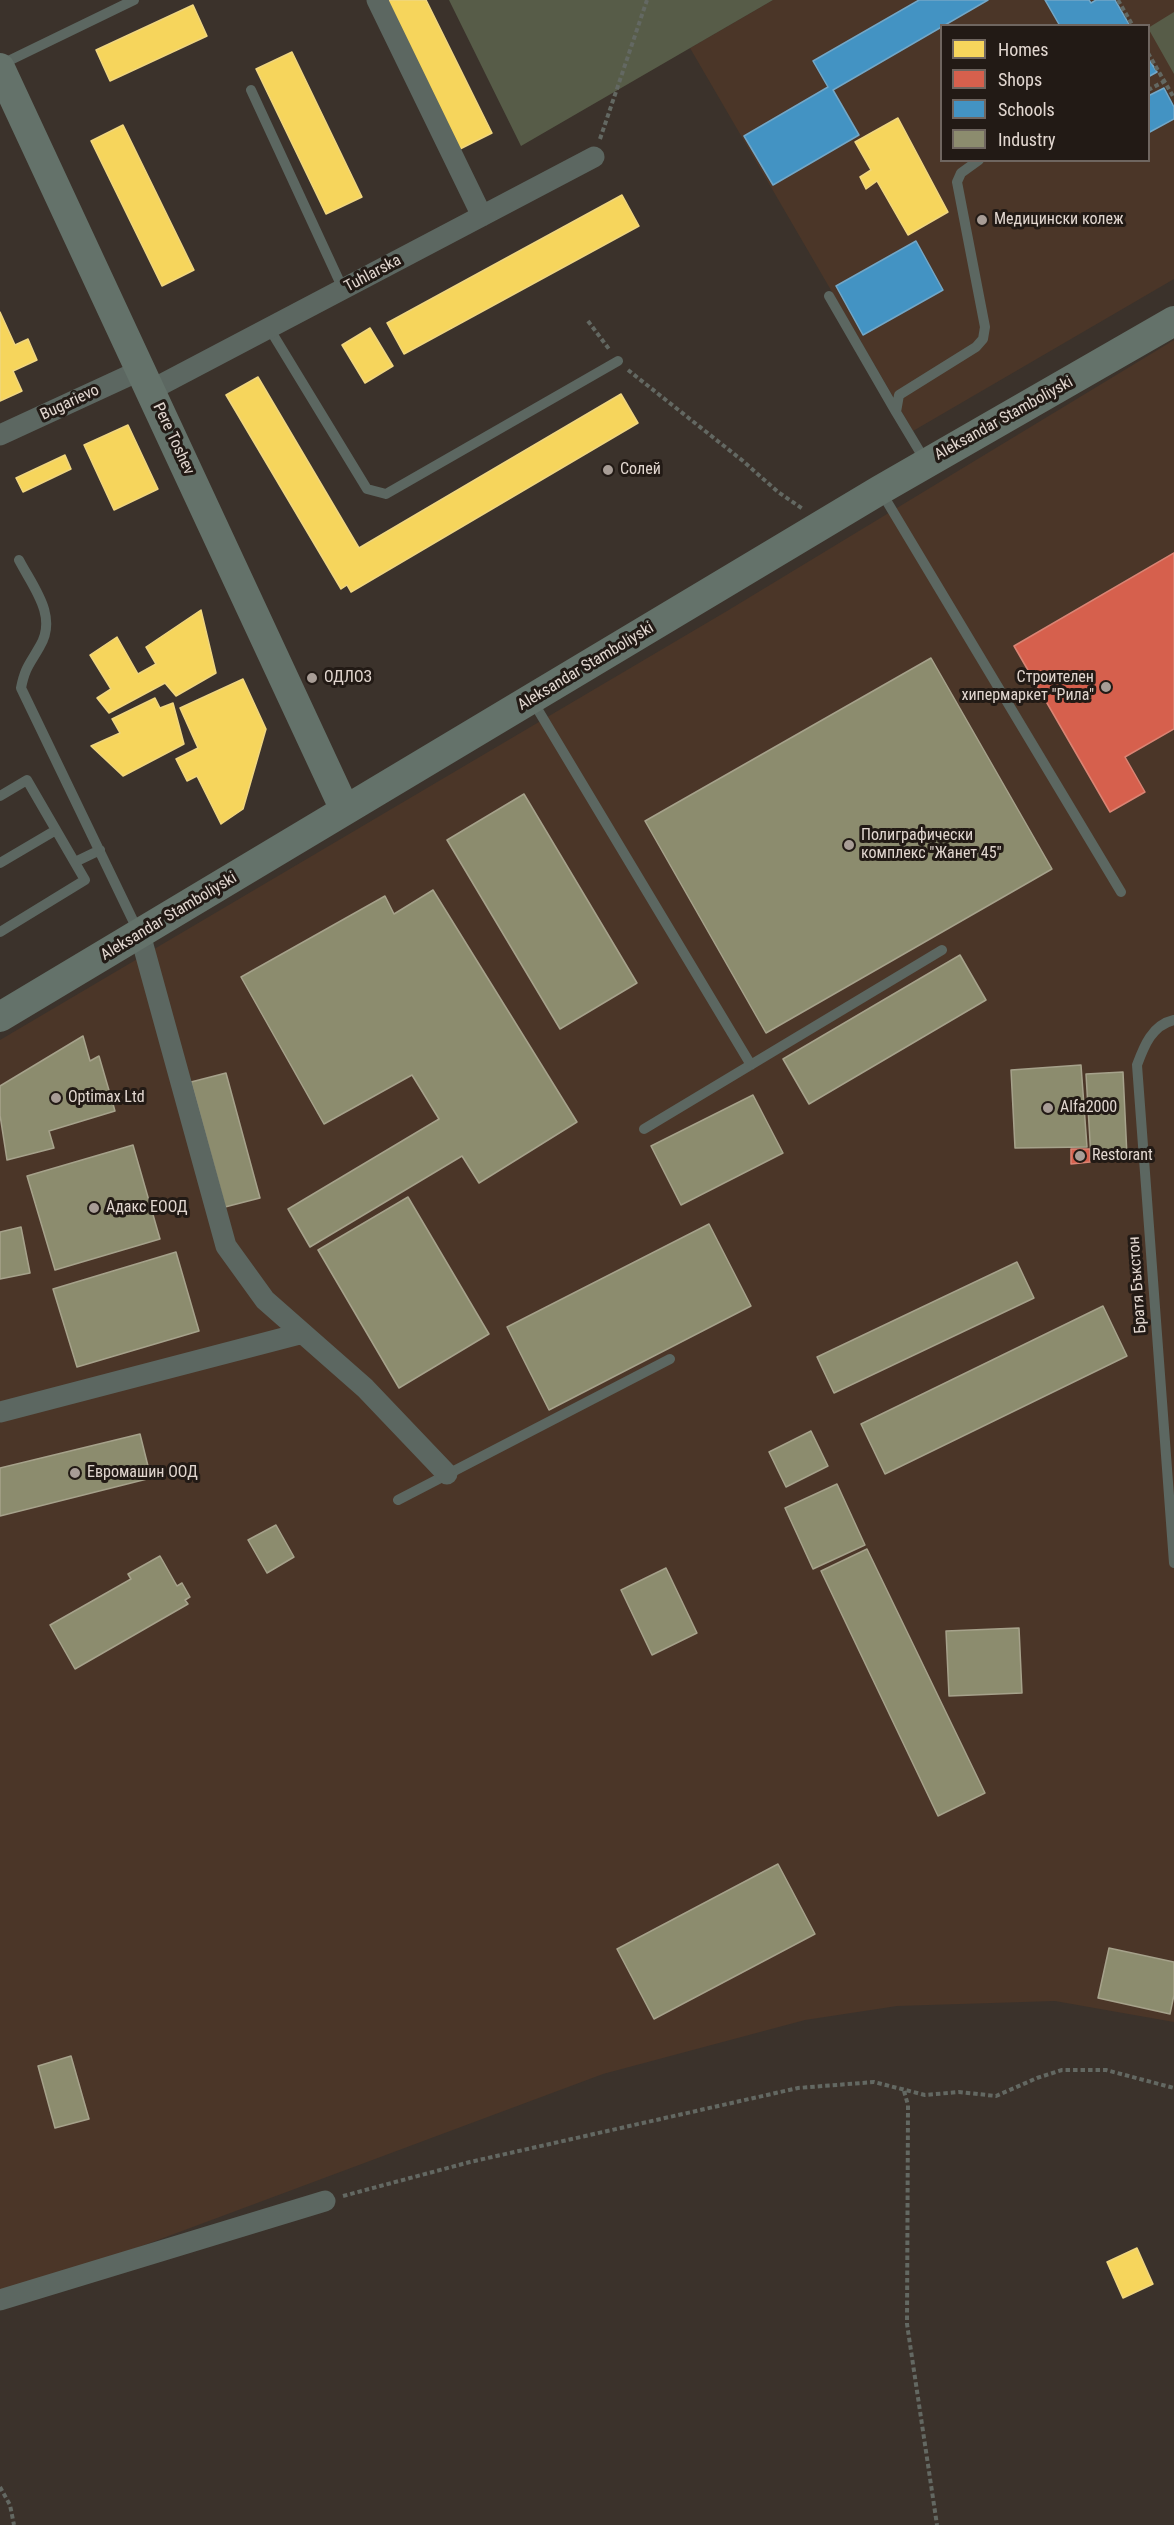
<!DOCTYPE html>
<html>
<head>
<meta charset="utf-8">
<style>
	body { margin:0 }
	#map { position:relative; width:1174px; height:2525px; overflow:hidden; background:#3b322b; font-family:"Roboto Condensed",sans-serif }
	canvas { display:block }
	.legend { position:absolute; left:940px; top:24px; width:210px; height:138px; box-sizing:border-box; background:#221a15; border:2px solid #6f6660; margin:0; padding:8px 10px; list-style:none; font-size:18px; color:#e2d7d0 }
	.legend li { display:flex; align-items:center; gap:12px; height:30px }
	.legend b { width:30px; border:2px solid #6f6660 }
</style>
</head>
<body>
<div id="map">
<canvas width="1174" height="2525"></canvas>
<ul class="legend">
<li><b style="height:16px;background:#f6d55c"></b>Homes</li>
<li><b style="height:16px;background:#d6604d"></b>Shops</li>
<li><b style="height:16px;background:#4393c3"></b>Schools</li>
<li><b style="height:16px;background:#8c8c6e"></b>Industry</li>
</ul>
</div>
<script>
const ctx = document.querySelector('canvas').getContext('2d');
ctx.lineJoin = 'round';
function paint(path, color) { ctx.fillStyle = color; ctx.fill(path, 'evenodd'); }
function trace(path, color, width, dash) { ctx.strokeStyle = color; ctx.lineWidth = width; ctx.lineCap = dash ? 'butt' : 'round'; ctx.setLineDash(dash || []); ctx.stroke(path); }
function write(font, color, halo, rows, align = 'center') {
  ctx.font = font + ' "Roboto Condensed",sans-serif'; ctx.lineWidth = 6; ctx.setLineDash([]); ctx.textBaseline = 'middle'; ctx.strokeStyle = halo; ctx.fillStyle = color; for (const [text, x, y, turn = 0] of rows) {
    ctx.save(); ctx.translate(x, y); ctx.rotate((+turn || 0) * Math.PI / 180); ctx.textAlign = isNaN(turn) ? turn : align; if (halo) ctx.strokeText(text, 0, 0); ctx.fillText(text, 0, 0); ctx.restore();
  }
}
paint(new Path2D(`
	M 773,0 L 1174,0 L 1174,279 L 913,431 L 690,48 ZM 942,26 L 1148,26 L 1148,160 L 942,160 Z
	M 1174,340 L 1174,2022 L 1055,2001 L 897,2006 L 805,2020 L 603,2074 L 123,2253 L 0,2291 L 0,1040 L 727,611 Z`), '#4b3628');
paint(new Path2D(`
	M 449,0 L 773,0 L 521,146 Z
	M 1174,12 L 1174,74 L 1148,28 Z`), '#575c48');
const homes = new Path2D(`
	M 391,0 L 426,0 L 492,133 L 458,150 L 385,3 Z
	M 193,5 L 207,36 L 110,81 L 96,50 Z
	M 292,52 L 362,197 L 326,214 L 256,69 Z
	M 898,118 L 948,212 L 908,235 L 877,181 L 866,189 L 860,177 L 871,170 L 855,142 Z
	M 123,125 L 194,270 L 162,286 L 91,141 Z
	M 622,195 L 639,226 L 404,354 L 387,323 Z
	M 0,312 L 15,345 L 28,339 L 37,360 L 13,371 L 22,391 L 0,401 Z
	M 370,328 L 393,366 L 365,383 L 342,345 Z
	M 258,377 L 359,548 L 621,394 L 638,423 L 351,592 L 347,585 L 341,589 L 226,395 Z
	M 128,425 L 158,489 L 114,510 L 84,445 Z
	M 65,455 L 71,469 L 23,492 L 16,478 Z
	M 201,610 L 216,673 L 176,696 L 165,683 L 109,713 L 97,698 L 111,689 L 90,655 L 117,637 L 138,674 L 156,664 L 146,647 Z
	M 243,679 L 266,729 L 243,809 L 221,824 L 197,776 L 187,781 L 176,759 L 198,748 L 180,708 Z
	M 155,698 L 160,708 L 173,703 L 184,744 L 123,776 L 91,746 L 120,733 L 112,719 Z
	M 1137,2248 L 1153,2284 L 1123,2298 L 1107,2262 Z`);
paint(homes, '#f6d55c');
trace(homes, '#f0d67f', 1.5);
const shops = new Path2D(`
	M 1174,553 L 1174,729 L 1125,757 L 1145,792 L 1110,812 L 1014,646 Z
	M 1071,1149 L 1090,1149 L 1090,1162 L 1071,1164 Z`);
paint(shops, '#d6604d');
trace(shops, '#da8474', 1.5);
const schools = new Path2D(`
	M 919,0 L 988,0 L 833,90 L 859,135 L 773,185 L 744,136 L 828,87 L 813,61 Z
	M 1045,0 L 1089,0 L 1091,3 L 1096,0 L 1115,0 L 1130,26 L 1060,26 Z
	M 1148,58 L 1157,72 L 1148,77 Z
	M 1164,88 L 1174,107 L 1174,119 L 1148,133 L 1148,96 Z
	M 916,241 L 943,290 L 863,335 L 836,286 Z`);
paint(schools, '#4393c3');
trace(schools, '#73a7c7', 1.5);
const industry = new Path2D(`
	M 931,658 L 1052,869 L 766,1033 L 645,821 Z
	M 524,794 L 637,983 L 560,1029 L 447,840 Z
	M 433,890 L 577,1122 L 479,1183 L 462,1156 L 310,1247 L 288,1209 L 439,1119 L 412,1075 L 324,1124 L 241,977 L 385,896 L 394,914 Z
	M 960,955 L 986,1000 L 809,1104 L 783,1059 Z
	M 83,1036 L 90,1061 L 99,1056 L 115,1111 L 49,1131 L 54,1148 L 7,1160 L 0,1115 L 0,1086 Z
	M 1081,1065 L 1087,1147 L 1015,1148 L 1011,1070 Z
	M 1123,1072 L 1127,1156 L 1091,1158 L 1086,1074 Z
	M 226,1073 L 260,1198 L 225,1207 L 191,1082 Z
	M 753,1095 L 783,1153 L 681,1205 L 651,1146 Z
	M 133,1145 L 160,1239 L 55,1270 L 27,1176 Z
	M 408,1197 L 489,1334 L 399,1388 L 318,1250 Z
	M 709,1224 L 751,1306 L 549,1410 L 507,1327 Z
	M 21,1227 L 30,1273 L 0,1279 L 0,1232 Z
	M 176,1252 L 199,1331 L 77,1367 L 53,1289 Z
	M 1017,1262 L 1034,1298 L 834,1393 L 817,1357 Z
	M 1103,1306 L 1127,1356 L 885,1474 L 861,1424 Z
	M 811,1431 L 828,1466 L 786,1487 L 769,1452 Z
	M 140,1434 L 151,1478 L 0,1516 L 0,1468 Z
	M 837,1484 L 865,1545 L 813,1569 L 785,1508 Z
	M 276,1525 L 294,1557 L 267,1573 L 248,1540 Z
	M 867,1549 L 985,1793 L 938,1816 L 821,1571 Z
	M 160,1556 L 177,1586 L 182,1583 L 190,1597 L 185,1600 L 188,1604 L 75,1669 L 50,1625 L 131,1579 L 128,1574 Z
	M 666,1568 L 697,1633 L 652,1655 L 621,1590 Z
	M 1019,1628 L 1022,1693 L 949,1696 L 946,1631 Z
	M 778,1864 L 815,1934 L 654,2019 L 617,1949 Z
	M 1109,1948 L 1174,1962 L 1174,1995 L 1170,2014 L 1098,1998 Z
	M 71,2056 L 89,2119 L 55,2128 L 38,2066 Z`);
paint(industry, '#8c8c6e');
trace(industry, '#a6a28b', 1.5);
trace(new Path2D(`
	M 1118,0 L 1133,26
	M 1148,53 L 1174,98
	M 1148,90 L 1165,81
	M 600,139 L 647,0
	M 588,321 L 609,349
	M 628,370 L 743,461 L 778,492 L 803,509
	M 904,2091 L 908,2105 L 907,2324 L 937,2525
	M 343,2196 L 470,2162 L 798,2088 L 874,2082 L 925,2095 L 959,2092 L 996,2096 L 1037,2078 L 1062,2070 L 1106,2070 L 1174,2088
	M 0,2487 L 10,2505 L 14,2525`), '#636862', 4, [4.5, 3]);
trace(new Path2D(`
	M 0,65 L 134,0
	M 251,90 L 343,289
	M 829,296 L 896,412
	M 269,328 L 367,489 L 386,494 L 618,361
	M 926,462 L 896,412 L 899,395 L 976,347 L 983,339 L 985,327 L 957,182 L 961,173 L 979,160
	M 880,490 L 1121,892
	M 19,560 C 33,587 58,616 40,646 C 30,664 25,667 21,688 L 139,933
	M 532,700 L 751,1065
	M 0,796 L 27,780 L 85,880 L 0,932
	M 75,862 L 100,850
	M 0,863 L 56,830
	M 1174,1020 C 1152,1025 1144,1046 1137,1065 L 1174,1563
	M 644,1129 L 942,950
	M 398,1500 L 670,1359`), '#5c6761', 10);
trace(new Path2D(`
	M 377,0 L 482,216
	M 151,390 L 594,157
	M 0,435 L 141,370
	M 140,934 L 226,1246 L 265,1300 L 365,1388 L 447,1474
	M 0,1412 L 303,1333
	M 0,2300 L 325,2201`), '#5c6761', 21);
trace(new Path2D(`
	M 0,68 L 345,810
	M 0,1017 L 880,490 L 1174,321`), '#64726a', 30);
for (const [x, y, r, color] of [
	[982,220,6,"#a89d96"],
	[608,470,6,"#a89d96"],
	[312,678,6,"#a89d96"],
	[1106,687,6,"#a89d96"],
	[849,845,6,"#a89d96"],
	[56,1098,6,"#a89d96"],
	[1048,1108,6,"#a89d96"],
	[1080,1156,6,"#a89d96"],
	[94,1208,6,"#a89d96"],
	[75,1473,6,"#a89d96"]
]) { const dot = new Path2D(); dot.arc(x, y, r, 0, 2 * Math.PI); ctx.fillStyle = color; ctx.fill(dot); trace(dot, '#221a15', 2); }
write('16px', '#e2d7d0', '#221a15', [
	["Медицински колеж",994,220],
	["Солей",620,470],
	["ОДЛОЗ",324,678],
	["Строителен",1094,678,"right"],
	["хипермаркет \"Рила\"",1094,696,"right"],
	["Полиграфически",861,836],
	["комплекс \"Жанет 45\"",861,854],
	["Optimax Ltd",68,1098],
	["Alfa2000",1060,1108],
	["Restorant",1092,1156],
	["Адакс ЕООД",106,1208],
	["Евромашин ООД",87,1473]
], 'left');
write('16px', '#e2d7d0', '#221a15', [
	["Tuhlarska",373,274,-28],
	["Bugarievo",70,403,-25],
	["Aleksandar Stamboliyski",1004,419,-29],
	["Pere Toshev",173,439,65],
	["Aleksandar Stamboliyski",586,667,-31],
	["Aleksandar Stamboliyski",169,917,-31],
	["Братя Бъкстон",1138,1285,-94]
]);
</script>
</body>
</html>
